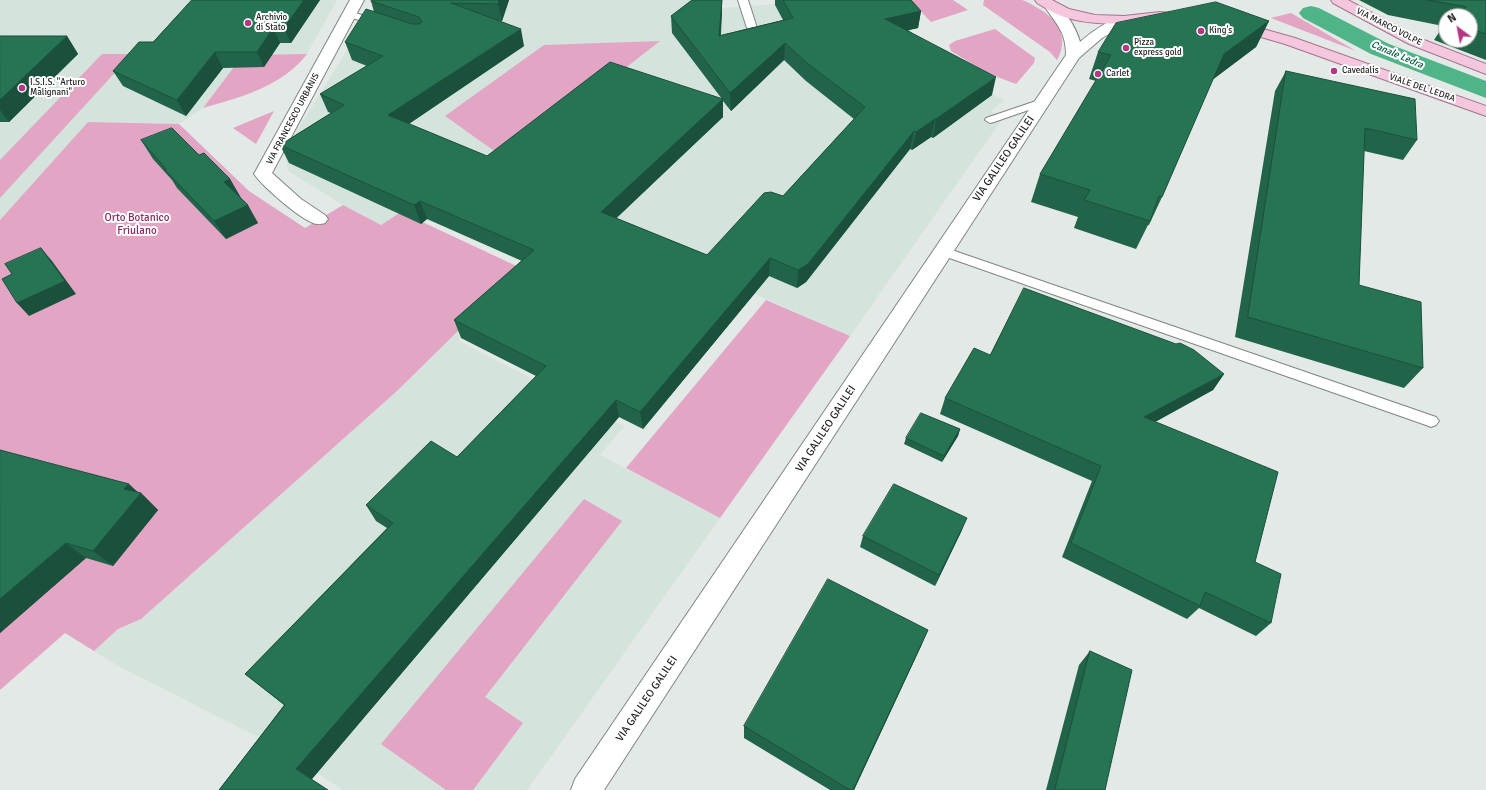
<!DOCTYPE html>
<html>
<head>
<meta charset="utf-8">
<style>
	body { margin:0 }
	#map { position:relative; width:1486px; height:790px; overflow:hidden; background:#e3e9e6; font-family:Signika,sans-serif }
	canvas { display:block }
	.north { position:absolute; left:1438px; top:8px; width:40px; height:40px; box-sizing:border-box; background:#fff; border:1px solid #a5a5a5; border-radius:50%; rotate:328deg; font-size:11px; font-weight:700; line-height:16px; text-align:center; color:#1d1f1e }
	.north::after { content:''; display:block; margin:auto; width:14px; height:18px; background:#b43684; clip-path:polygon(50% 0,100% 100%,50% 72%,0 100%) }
</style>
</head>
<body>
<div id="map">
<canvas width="1486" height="790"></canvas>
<div class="north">N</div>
</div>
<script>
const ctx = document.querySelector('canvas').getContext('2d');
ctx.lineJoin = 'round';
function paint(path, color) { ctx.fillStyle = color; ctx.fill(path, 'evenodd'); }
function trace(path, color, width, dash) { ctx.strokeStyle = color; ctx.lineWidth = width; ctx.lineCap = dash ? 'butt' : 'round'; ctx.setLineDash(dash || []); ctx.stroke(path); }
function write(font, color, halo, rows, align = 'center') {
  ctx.font = font + ' Signika,sans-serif'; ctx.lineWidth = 4; ctx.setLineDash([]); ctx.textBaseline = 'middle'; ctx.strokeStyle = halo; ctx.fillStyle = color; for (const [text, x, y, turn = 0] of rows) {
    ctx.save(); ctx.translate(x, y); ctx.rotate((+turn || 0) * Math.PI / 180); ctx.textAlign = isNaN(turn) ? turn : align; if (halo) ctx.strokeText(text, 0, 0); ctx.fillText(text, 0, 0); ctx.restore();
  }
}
paint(new Path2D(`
	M 0,0 L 337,0 L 307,54 L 243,55 L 203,108 L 179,124 L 88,122 L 0,220 Z
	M 378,0 L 719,0 L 718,8 L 723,8 L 830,0 L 911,19 L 920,28 L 893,34 L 980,89 L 1005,100 L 990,112 L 1005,115 L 850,336 L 755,294 L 645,426 L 648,429 L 646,430 L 560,388 L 554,225 L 516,258 L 451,229 L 460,220 L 401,212 L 381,225 L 343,205 L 288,171 L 286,158 L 291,141 Z
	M 458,331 L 459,341 L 624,426 L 600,455 L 720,518 L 527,790 L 343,790 L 274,745 L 120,667 L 94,651 L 118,629 L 141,619 L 397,391 Z`), '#d4e3db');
paint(new Path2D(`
	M 910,0 L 953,0 L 968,10 L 931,22 Z
	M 984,0 C 996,0 1010,0 1022,0 C 1026,1 1031,4 1036,7 C 1057,18 1070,37 1057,60 L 1050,52 L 983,5 Z
	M 1291,13 L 1356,51 L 1271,18 Z
	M 995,29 L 1035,58 L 1034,63 L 1016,84 L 987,73 L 951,51 L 949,45 L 955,41 Z
	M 660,41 L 507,160 L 445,116 L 544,45 Z
	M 102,54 L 132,54 L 0,198 L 0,160 Z
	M 307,54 C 283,86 239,98 203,108 L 243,55 Z
	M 274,111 L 256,144 L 233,128 Z
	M 88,122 L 179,124 L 249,191 L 305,228 L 343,205 L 381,225 L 401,212 L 525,270 L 458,331 L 397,391 L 141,619 L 118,629 L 94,651 L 65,633 L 0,690 L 0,220 Z
	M 766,300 L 850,336 L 720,518 L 626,468 Z
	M 584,499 L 622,521 L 485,697 L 523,723 L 473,790 L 446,790 L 381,744 Z`), '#e2a5c4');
paint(new Path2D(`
	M 1311,6 L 1319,8 L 1389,44 L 1486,81 L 1486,98 L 1371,54 L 1303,18 L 1299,13 L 1303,8 Z`), '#50b489');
const lane = new Path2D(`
	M 738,0 L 748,0 L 757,28 L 755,30 L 749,30 L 747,28 Z
	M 349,11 L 384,22 L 386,24 L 381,27 L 346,16 L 344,14 L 346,12 Z
	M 1042,99 L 1046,100 L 1047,102 L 1046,104 L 994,122 L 990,123 L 985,120 L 986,118 Z
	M 943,247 L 1436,417 L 1439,421 L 1436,425 L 1431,427 L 1426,425 L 938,254 L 937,251 L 938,248 Z`);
const street = new Path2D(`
	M 350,0 L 364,0 L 272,173 L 301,199 L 325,215 L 328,219 L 325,223 C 321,224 318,225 313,223 C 298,217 264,188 254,174 Z
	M 1052,3 C 1064,6 1077,30 1080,42 C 1090,33 1115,14 1129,17 L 1131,20 L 1129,23 L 1102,38 L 1079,58 L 604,790 L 571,790 L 575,779 L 1066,55 C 1066,32 1057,25 1045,7 L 1047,4 Z`);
const primary = new Path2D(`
	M 1035,0 L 1052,0 L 1069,9 L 1095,15 L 1124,16 L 1160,12 L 1179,14 L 1181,17 L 1179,20 C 1172,22 1165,20 1157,20 C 1125,24 1090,27 1059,15 C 1052,12 1044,7 1037,3 Z
	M 1331,0 L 1348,0 L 1419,38 L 1486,64 L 1486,74 L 1409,44 L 1333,3 Z
	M 1235,21 L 1295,38 L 1486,106 L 1486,116 L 1285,44 L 1230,28 L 1228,25 L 1230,22 Z`);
trace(lane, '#7f8582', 2);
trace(street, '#7f8582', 2);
trace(primary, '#a4748d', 2);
paint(lane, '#fff');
paint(street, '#fff');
paint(primary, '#f4c7df');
paint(new Path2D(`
	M 192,0 L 320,0 L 291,43 L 280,43 L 264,67 L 223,68 L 186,116 L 123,86 L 113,71 L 153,42 Z
	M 509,0 L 502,21 L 499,21 L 524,46 L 409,124 L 487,156 L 722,99 L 672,33 L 671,16 L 692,0 L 722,0 L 722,11 L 721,35 L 783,20 L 775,5 L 775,0 L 911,0 L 921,11 L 918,28 L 908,30 L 992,95 L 933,138 L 931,137 L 912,150 L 910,149 L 806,282 L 797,288 L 769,276 L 643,429 L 619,417 L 312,779 L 219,790 L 284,705 L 245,674 L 387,528 L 376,521 L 366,505 L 457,457 L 536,376 L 461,338 L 454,320 L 522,261 L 427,219 L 421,224 L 289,163 L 280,145 L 331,113 L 328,112 L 320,94 L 367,66 L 352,60 L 345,42 L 374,12 L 371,1 ZM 784,60 L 806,81 L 854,119 L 783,196 L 707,255 L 616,218 L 723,117 L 723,101 L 731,111 Z
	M 1359,0 L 1486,0 L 1486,60 L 1434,40 L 1443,26 L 1388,15 ZM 1446,16 L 1470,16 L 1470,40 L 1446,40 Z
	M 1269,21 L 1256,47 L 1213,79 L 1162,197 L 1149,225 L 1148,225 L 1136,249 L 1074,228 L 1078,217 L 1031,202 L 1040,174 L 1096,81 L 1089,79 L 1098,52 Z
	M 0,36 L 67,36 L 78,54 L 9,122 L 0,122 Z
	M 1286,71 L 1417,140 L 1403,160 L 1364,151 L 1359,285 L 1423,368 L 1404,388 L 1235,337 L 1275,91 Z
	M 141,140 L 199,155 L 230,179 L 241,198 L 258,223 L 226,239 L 177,188 L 172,180 L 153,159 Z
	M 990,355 L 1224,374 L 1213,390 L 1155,422 L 1255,562 L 1271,623 L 1256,636 L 1199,608 L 1187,619 L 1062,557 L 1092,481 L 940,414 L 945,398 Z
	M 960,429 L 958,436 L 942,462 L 904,444 L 906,438 Z
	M 0,450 L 141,493 L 158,510 L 113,566 L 86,558 L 0,633 Z
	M 962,530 L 935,586 L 860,547 L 863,536 Z
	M 922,644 L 854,790 L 830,790 L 744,738 L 744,726 Z
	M 1090,651 L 1105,790 L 1046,790 L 1079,665 Z`), '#226449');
paint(new Path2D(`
	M 304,0 L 320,0 L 291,43 L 284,28 Z
	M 499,0 L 509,0 L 502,21 L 498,4 Z
	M 722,0 L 722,11 L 719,53 L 719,36 Z
	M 921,11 L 918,28 L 883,36 L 885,19 Z
	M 1269,21 L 1256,47 L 1211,81 L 1224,54 Z
	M 273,28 L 280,43 L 264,67 L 257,52 Z
	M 521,29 L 524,46 L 395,133 L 388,115 Z
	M 67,36 L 78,54 L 9,122 L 0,110 L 0,100 Z
	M 785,43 L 784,60 L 731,111 L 730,93 Z
	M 215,52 L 223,68 L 186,116 L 177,100 Z
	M 996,77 L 992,95 L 933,138 L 936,119 Z
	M 723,99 L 723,117 L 604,230 L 601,212 Z
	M 935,119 L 931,137 L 912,150 L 916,132 Z
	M 914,131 L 910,149 L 806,282 L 797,288 L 798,270 Z
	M 230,179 L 241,198 L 224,182 Z
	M 420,201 L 427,219 L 421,224 L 414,205 Z
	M 248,205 L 258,223 L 226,239 L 214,221 Z
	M 41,248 L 52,261 L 76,294 L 29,316 L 17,303 Z
	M 770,258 L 769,276 L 643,429 L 640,412 Z
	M 1224,374 L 1213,390 L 1135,433 L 1144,417 Z
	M 616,400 L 619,417 L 311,780 L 296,769 Z
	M 960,429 L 958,436 L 942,462 L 944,456 Z
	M 129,484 L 140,494 L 141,493 L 158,510 L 113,566 L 93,551 L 124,489 Z
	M 967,518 L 962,530 L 935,586 L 939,575 Z
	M 66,543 L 86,558 L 0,633 L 0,599 Z
	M 928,630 L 922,644 L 854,790 L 853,790 Z`), '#1b513c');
const building = new Path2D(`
	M 192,0 L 304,0 L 284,28 L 273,28 L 257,52 L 215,52 L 177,100 L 113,71 L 139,42 L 153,42 Z
	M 372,0 L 499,0 L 498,4 L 451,3 L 521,29 L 388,115 L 487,156 L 610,62 L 723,99 L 601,212 L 707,255 L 764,193 L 771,192 L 783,196 L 865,107 L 807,63 L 785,43 L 730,93 L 671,16 L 692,0 L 722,0 L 719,36 L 793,18 L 783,0 L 911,0 L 921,11 L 885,19 L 996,77 L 936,119 L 935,119 L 916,132 L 914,131 L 808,264 L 798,270 L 770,258 L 640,412 L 616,400 L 296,769 L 328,790 L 219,790 L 285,705 L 245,674 L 393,523 L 366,505 L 431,441 L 457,457 L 546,366 L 454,320 L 534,250 L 420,201 L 414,205 L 280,145 L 344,105 L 320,94 L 383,56 L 345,42 L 366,9 L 412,24 L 419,24 L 422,22 L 419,17 L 371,1 Z
	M 1428,0 L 1486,0 L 1486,34 L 1470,28 L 1470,16 L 1453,16 L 1466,7 Z
	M 1216,2 L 1269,21 L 1224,54 L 1162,197 L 1159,196 L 1150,221 L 1084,200 L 1090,190 L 1040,174 L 1111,55 L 1098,52 L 1116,23 Z
	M 0,36 L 67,36 L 0,100 Z
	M 1286,71 L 1415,99 L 1417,140 L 1365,128 L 1359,285 L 1421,302 L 1423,368 L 1248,317 Z
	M 172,128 L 199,155 L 204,153 L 230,179 L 224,182 L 248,205 L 214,221 L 165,170 L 166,169 L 141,140 Z
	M 41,248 L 65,281 L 17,303 L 2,279 L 12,274 L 5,264 Z
	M 1024,288 L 1176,344 L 1180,343 L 1194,350 L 1224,374 L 1144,417 L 1278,472 L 1255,562 L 1281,574 L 1271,623 L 1205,592 L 1200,606 L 1071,543 L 1101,466 L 945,398 L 974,348 L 990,355 Z
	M 921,413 L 960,429 L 944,456 L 906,438 Z
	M 0,450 L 129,484 L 124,489 L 141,493 L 93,551 L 66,543 L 0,599 Z
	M 894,484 L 967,518 L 939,575 L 863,536 Z
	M 828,579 L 928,630 L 853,790 L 850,790 L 744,726 Z
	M 1090,651 L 1132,670 L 1105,790 L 1055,790 Z`);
paint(building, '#277455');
trace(building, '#1b513c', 1);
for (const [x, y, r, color] of [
	[248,23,4,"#b43684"],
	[1201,31,4,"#b43684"],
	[1126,48,4,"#b43684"],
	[1334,71,4,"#b43684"],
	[1098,74,4,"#b43684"],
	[22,88,4,"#b43684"]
]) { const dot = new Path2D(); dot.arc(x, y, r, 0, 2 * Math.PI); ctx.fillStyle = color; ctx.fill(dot); trace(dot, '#fff', 1.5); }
write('9px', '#1d1f1e', '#fff', [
	["Archivio",256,18],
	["di Stato",256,28],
	["King's",1209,31],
	["Pizza",1134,43],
	["express gold",1134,53],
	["Cavedalis",1342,71],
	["Carlet",1106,74],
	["I.S.I.S. \"Arturo",30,83],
	["Malignani\"",30,93]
], 'left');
write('9px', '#1d1f1e', '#fff', [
	["VIA MARCO VOLPE",1389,27,27],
	["VIALE DEL LEDRA",1422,88,19],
	["VIA FRANCESCO URBANIS",293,119,-62]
]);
write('italic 10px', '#005539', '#fff', [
	["Canale Ledra",1397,55,23]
]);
write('11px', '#1d1f1e', '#fff', [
	["VIA GALILEO GALILEI",1004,159,-56],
	["VIA GALILEO GALILEI",826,429,-57],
	["VIA GALILEO GALILEI",647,699,-56]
]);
write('11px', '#882963', '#fff', [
	["Orto Botanico",137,218],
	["Friulano",137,231]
]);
</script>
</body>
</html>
